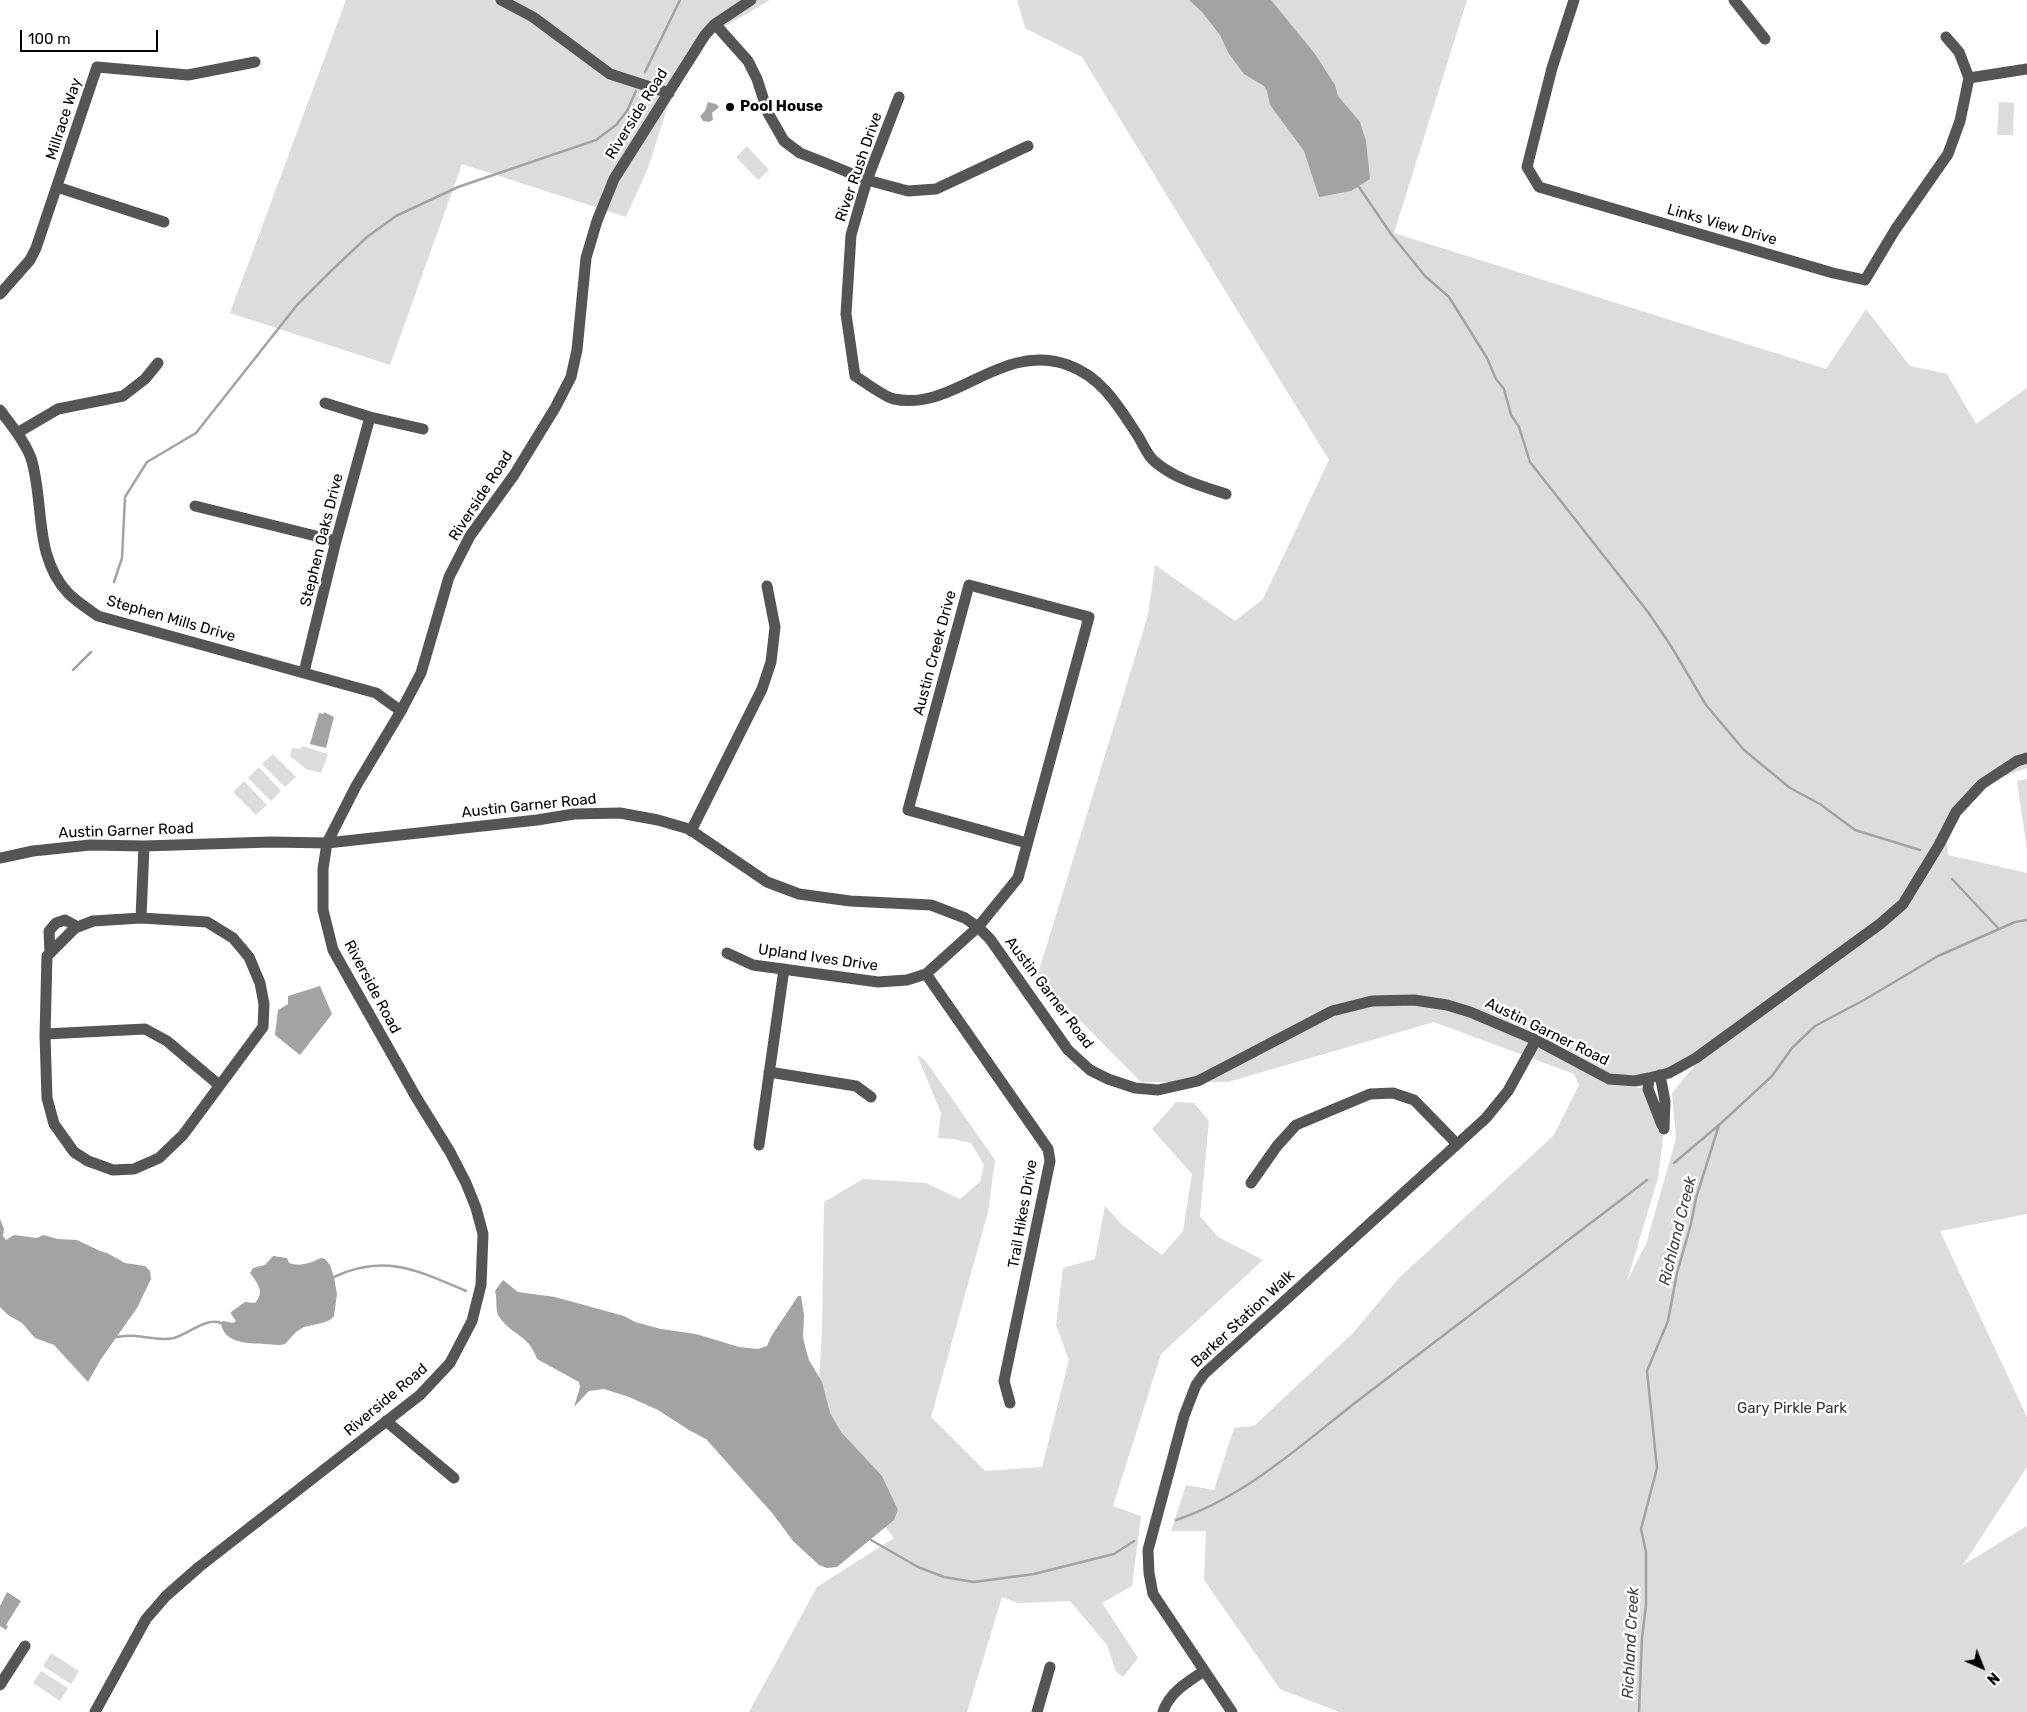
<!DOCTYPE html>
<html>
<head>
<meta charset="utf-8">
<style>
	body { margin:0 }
	#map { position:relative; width:2027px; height:1712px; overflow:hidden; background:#fff; font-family:Rubik,sans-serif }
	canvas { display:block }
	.north { position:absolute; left:1957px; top:1642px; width:50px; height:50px; -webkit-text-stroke:4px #fff; paint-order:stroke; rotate:136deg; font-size:14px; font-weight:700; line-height:20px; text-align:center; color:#000 }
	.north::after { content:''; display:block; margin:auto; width:18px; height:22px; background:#000; clip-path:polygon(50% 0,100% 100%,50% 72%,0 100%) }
	.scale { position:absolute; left:20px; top:30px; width:138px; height:22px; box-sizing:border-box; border:2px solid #000; border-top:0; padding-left:6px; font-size:15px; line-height:18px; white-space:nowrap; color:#000; -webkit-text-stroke:4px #fff; paint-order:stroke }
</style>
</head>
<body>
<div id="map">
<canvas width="2027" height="1712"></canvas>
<div class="north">N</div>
<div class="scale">100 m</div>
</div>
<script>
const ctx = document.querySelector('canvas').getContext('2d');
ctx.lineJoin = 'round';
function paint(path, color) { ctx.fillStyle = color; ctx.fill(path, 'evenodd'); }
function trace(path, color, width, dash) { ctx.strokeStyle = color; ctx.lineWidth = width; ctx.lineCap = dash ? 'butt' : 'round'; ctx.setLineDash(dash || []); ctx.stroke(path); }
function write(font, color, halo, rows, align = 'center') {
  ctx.font = font + ' Rubik,sans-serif'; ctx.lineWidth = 5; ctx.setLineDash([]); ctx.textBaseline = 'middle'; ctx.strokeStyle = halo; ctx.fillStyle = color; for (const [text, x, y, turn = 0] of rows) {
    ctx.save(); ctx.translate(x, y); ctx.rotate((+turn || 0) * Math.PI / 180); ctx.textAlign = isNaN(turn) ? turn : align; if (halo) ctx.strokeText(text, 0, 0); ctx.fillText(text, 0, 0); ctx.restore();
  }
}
paint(new Path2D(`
	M 346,0 L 770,0 L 705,38 L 671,96 L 648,168 L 626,217 L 462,164 L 390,365 L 230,313 Z
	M 1017,0 L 1467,0 L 1394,233 L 1826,369 L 1866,309 L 1910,366 L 1947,374 L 1976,424 L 2027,388 L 2027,768 L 1976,786 L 1946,832 L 1948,855 L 2027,873 L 2027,1214 L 1940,1231 L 2027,1417 L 2027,1467 L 1963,1565 L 2027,1526 L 2027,1712 L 1339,1712 L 1280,1689 L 1204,1580 L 1206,1531 L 1171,1531 L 1186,1485 L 1214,1490 L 1234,1428 L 1254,1426 L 1353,1333 L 1399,1278 L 1554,1135 L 1579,1085 L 1574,1074 L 1434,1022 L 1228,1082 L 1141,1082 L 1037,977 L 1148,615 L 1155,565 L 1235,621 L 1263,599 L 1329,460 L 1082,57 L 1025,28 ZM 1695,1065 L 1672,1093 L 1676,1139 L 1646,1244 L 1627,1281 L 1658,1178 L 1664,1129 L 1648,1089 L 1616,1085 Z
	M 1999,102 L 2014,103 L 2013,135 L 1997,135 Z
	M 747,146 L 769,170 L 758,180 L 736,157 Z
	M 302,746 L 328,754 L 321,773 L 306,769 L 290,756 L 292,748 L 301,749 Z
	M 273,754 L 296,777 L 285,787 L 262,764 Z
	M 259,767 L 281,791 L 271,801 L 248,778 Z
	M 2027,779 L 2027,850 L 2017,781 Z
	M 244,781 L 267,805 L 256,815 L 233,792 Z
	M 917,1055 L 925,1060 L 995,1160 L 988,1212 L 931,1417 L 985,1471 L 1042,1467 L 1069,1360 L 1056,1325 L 1063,1268 L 1095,1259 L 1105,1206 L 1122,1225 L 1162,1255 L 1183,1231 L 1192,1174 L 1152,1129 L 1176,1102 L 1194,1103 L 1209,1121 L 1200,1216 L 1218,1237 L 1263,1260 L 1161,1354 L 1113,1506 L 1141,1516 L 1132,1586 L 1102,1603 L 1138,1658 L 1123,1677 L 1116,1672 L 1107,1645 L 1070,1601 L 1018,1603 L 1002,1597 L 967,1712 L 749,1712 L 817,1587 L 894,1538 L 815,1439 L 822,1333 L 824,1202 L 863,1179 L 926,1183 L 960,1199 L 980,1182 L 984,1165 L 971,1143 L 953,1139 L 938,1138 L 941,1113 Z
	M 51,1653 L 79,1671 L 71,1684 L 43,1666 Z
	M 41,1671 L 68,1688 L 60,1701 L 33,1683 Z`), '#dcdcdc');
paint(new Path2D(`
	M 1189,0 L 1271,0 L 1315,54 L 1335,85 L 1338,96 L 1360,122 L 1366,141 L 1370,179 L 1351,191 L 1319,197 L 1304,151 L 1270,105 L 1267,91 L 1264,86 L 1244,74 L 1229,54 L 1220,35 L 1202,12 Z
	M 708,102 L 716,104 L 719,107 L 712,113 L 713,120 L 709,122 L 703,121 L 700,116 L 705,111 Z
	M 324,712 L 334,717 L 326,748 L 310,744 L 319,713 L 324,714 Z
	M 320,986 L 332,1014 L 300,1055 L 275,1035 L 278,1010 L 288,1004 L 288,996 Z
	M 0,1219 L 4,1229 L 3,1236 L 6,1240 L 14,1235 L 37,1238 L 43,1235 L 58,1239 L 77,1240 L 100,1251 L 107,1253 L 125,1263 L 145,1266 L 150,1271 L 151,1279 L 137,1308 L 101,1359 L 88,1382 L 54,1345 L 35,1338 L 22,1323 L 8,1315 L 0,1307 Z
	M 273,1256 L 287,1258 L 289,1263 C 301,1267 310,1263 321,1258 L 325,1259 L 330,1265 L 334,1277 L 337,1294 L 334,1316 L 330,1320 L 322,1323 L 304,1327 L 296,1332 L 285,1344 C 278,1346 272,1344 265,1344 C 248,1343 224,1344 221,1323 L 223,1321 L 233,1323 L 236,1321 L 231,1314 L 231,1312 L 245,1302 L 255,1303 C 265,1291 258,1284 250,1273 L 253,1268 L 265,1265 Z
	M 503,1280 L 518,1292 L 555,1297 L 624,1316 L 635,1322 L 661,1329 L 696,1334 L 739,1347 L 758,1349 L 767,1346 L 772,1335 L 798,1296 L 801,1296 L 804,1315 L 803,1337 L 806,1350 L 809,1360 L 822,1382 L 830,1413 L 841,1432 L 882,1476 L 898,1510 L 894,1520 L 837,1567 L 827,1568 L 819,1565 L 793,1541 L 773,1514 L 706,1439 L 689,1430 L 658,1410 L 629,1397 L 604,1389 L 589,1391 L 574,1407 L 580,1387 L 579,1382 L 537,1359 C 529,1335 512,1335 500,1318 C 494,1310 498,1300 495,1291 Z
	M 7,1592 L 21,1601 L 6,1625 L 8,1626 L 6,1630 L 0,1626 L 0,1606 Z`), '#a3a3a3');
trace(new Path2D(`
	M 645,72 L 680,0
	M 1359,187 L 1391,234 L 1425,276 L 1449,297 L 1487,358 L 1496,379 L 1504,389 L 1511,415 L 1519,427 L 1530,462 L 1648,612 L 1671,646 L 1706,705 L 1744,750 L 1790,788 L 1820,804 L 1855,830 L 1920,850
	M 114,582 L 122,558 L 125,497 L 147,462 L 196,433 L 297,305 L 332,270 L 367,237 L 396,216 L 458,187 L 596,140 L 616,125 L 627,111 L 636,91
	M 73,670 L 91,652
	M 1952,879 L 1999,929
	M 1674,1163 L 1719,1125 L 1772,1076 L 1792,1048 L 1815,1026 L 1864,1000 L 1938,956 L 2015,922 L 2027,920
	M 334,1277 C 385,1253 419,1271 466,1291
	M 116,1337 C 123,1336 130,1335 136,1336 C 149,1337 161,1341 174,1338 C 188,1334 207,1317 221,1323
	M 1176,1520 C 1248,1496 1305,1441 1364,1396 C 1458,1324 1553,1252 1647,1180
	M 871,1540 L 918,1567 L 944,1577 L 974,1582 L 1034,1574 L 1114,1554 L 1134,1541
	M 1639,1712 L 1642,1638 L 1646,1605 L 1646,1552 L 1641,1529 L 1657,1468 L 1647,1371 L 1668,1321 L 1677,1273 L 1691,1224 L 1696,1198 L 1719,1125`), '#a3a3a3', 2.5);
trace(new Path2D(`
	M 501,0 L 533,17 L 610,74 L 669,93
	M 1574,0 L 1552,68 L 1527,167 L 1539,187 L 1833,273 L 1865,280 L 1895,230 L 1948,154 L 1960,121 L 1969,78
	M 1734,0 L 1765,39
	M 715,24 L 748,61 L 757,79 L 768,113 L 784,141 L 800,153 L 828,164 L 867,180 L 908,191 L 936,189 L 1028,146
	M 1946,37 L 1959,52 L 1969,78
	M 1969,78 L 2027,69
	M 899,97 L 867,180 L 851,235 L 846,314 L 855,376 C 865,382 884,397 894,399 C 955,412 1000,341 1068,365 C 1102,377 1119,407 1138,436 C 1143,444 1147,455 1154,461 C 1175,479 1201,486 1226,494
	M 57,187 L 164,222
	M 0,294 L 30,260 L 36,248 L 97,67 L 188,75 L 255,62
	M 325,403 L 370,417 L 423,429
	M 0,410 C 11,425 24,440 31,458 C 45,503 33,556 68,593 C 77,602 88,609 98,616 L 376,693 L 401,711
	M 17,433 L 58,409 L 123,396 L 145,379 L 158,363
	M 195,506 L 336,541
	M 304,672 L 336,541 L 370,417
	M 691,831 L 762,689 L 771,662 L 775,627 L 767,586
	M 0,858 L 33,851 L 90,845 L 144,846 L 271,842 L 327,843 L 537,820 L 574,814 L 620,813 L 658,820 L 689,829 L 767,882 L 799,894 L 850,901 L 931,905 L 965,918 L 978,927 L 990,939 L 1068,1050 L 1090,1070 L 1108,1079 L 1135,1088 L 1158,1090 L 1198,1081 L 1332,1011 L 1372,1001 L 1414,1000 L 1447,1005 L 1470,1012 L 1536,1040 L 1609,1079 L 1635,1081 L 1649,1078 L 1669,1073 L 1696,1058 L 1880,924 L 1903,904 L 1939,845 L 1956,812 L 1982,784 L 2017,761 L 2027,758
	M 141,918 L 207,922 L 233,938 L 249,957 L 260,983 L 264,1004 L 263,1027 L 183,1135 L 159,1158 L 134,1169 L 113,1170 L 88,1161 L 74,1152 L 54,1124 L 47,1098 L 45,1036 L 47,956 L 75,928 L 93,921 L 141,918 L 144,846
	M 50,953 L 49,931 L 56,923 L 65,920 L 78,927
	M 727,953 L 753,965 L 878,982 L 907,980 L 926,974 L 978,927 L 1018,878 L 1089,617 L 969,585 L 908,810 L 1027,843
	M 926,974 L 1048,1149 L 1050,1161 L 1004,1381 L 1010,1403
	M 45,1034 L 145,1029 L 167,1041 L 219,1085
	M 769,1072 L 856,1086 L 871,1097
	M 1660,1075 L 1665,1101 L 1664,1129
	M 1649,1078 L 1648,1089 L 1662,1125
	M 759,1145 L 784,969
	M 1251,1183 L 1277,1146 L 1296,1125 L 1370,1094 L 1393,1093 L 1414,1100 L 1457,1144
	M 386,1421 L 454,1478
	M 0,1685 L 25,1646
	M 95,1712 L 146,1619 L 166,1596 L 199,1567 L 420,1395 L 450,1363 L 472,1321 L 481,1285 L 483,1234 L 476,1208 L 466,1183 L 450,1152 L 416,1097 L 333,950 L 323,910 L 323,869 L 327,843 L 356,786 L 401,711 L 421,673 L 449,577 L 470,536 L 514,475 L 555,408 L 571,377 L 577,350 L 586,258 L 597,221 L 614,179 L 705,35 L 715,24 L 751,0
	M 1037,1712 L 1050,1667
	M 1163,1712 C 1169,1693 1187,1682 1204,1671
	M 1232,1712 L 1153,1594 L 1149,1573 L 1148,1550 L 1184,1416 L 1196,1385 L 1204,1374 L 1486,1118 L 1508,1091 L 1536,1040`), '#555', 11);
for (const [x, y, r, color] of [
	[730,107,5,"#000"]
]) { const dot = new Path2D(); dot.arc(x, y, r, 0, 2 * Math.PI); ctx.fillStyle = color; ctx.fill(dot); trace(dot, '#fff', 2); }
write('bold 15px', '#000', '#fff', [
	["Pool House",740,107]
], 'left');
write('15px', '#000', '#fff', [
	["Riverside Road",637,114,-58],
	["Millrace Way",64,119,-72],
	["River Rush Drive",859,167,-71],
	["Links View Drive",1722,225,16],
	["Riverside Road",481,496,-57],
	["Stephen Oaks Drive",322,540,-76],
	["Stephen Mills Drive",171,619,16],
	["Austin Creek Drive",935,653,-75],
	["Austin Garner Road",529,806,-6],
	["Austin Garner Road",126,831,-2],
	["Upland Ives Drive",818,958,8],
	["Riverside Road",372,987,62],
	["Austin Garner Road",1049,993,53],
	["Austin Garner Road",1547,1032,26],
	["Trail Hikes Drive",1023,1214,-80],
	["Barker Station Walk",1243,1319,-43],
	["Riverside Road",386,1400,-40]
]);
write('15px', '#333', '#fff', [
	["Gary Pirkle Park",1792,1409]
]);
write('italic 16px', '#444', '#fff', [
	["Richland Creek",1678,1231,-76],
	["Richland Creek",1631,1643,-87]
]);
</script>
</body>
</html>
